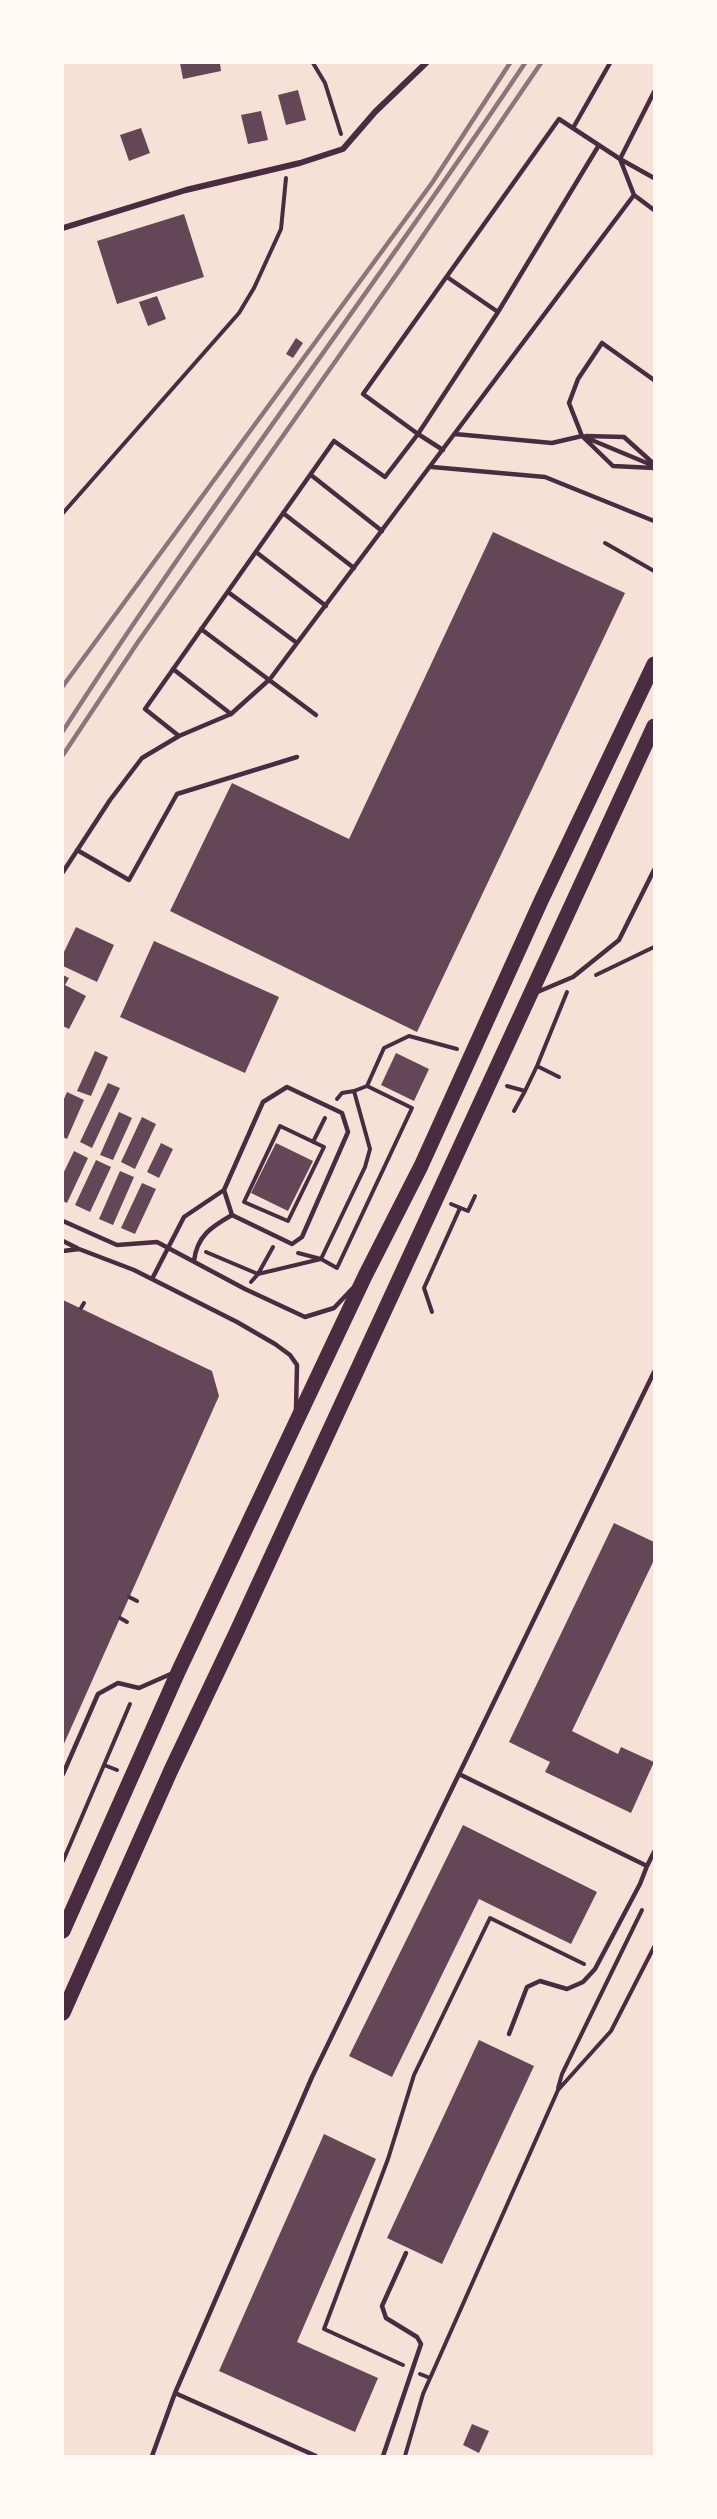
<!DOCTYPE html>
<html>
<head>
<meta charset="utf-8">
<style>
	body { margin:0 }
	#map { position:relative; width:717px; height:2519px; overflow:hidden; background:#f7e1d7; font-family:"Fira Sans Condensed",sans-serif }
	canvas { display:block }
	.frame { position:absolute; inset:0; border:64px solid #fffaf5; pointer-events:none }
</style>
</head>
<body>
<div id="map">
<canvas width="717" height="2519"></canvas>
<div class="frame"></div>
</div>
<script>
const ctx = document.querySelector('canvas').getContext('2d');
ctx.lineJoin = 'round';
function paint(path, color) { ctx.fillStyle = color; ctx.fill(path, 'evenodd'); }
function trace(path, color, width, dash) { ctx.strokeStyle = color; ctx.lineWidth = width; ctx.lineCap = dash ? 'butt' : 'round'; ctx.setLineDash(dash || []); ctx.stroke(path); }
paint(new Path2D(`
	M 180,63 L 220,63 L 221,71 L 183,79 Z
	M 298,90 L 306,120 L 286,125 L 278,95 Z
	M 261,111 L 268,140 L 248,144 L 241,115 Z
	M 141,128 L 150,153 L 129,161 L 120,135 Z
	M 184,214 L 204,277 L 117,304 L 97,241 Z
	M 157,296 L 166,319 L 148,326 L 139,302 Z
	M 296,338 L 303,343 L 293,358 L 286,354 Z
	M 493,532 L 625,593 L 417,1032 L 170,911 L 232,783 L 349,839 Z
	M 76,927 L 114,945 L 97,982 L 63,966 L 63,954 Z
	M 154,941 L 279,997 L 245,1073 L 120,1017 Z
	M 63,975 L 69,978 L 65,985 L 86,996 L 69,1029 L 63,1026 Z
	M 95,1051 L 108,1057 L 91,1096 L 77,1091 Z
	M 396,1053 L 429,1069 L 414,1101 L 381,1085 Z
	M 108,1083 L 120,1088 L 92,1148 L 80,1142 Z
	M 67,1092 L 84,1100 L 67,1139 L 63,1137 L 63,1101 Z
	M 119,1112 L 132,1118 L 113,1160 L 100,1155 Z
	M 142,1117 L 156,1124 L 135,1169 L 121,1162 Z
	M 161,1143 L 173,1149 L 159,1178 L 147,1172 Z
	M 276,1143 L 313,1161 L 288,1211 L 251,1193 Z
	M 74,1151 L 88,1158 L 67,1203 L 63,1201 L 63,1174 Z
	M 96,1160 L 111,1167 L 90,1212 L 75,1205 Z
	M 120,1171 L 134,1177 L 113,1225 L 99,1219 Z
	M 142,1183 L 156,1189 L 135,1234 L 121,1228 Z
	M 63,1300 L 212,1371 L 219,1396 L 63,1746 Z
	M 614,1523 L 654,1542 L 654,1560 L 572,1731 L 618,1754 L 621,1747 L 654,1762 L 631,1813 L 545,1772 L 550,1762 L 509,1742 Z
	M 463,1825 L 597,1892 L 571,1944 L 479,1899 L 392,2077 L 349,2056 Z
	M 479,2040 L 534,2066 L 442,2264 L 387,2238 Z
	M 324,2134 L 376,2159 L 297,2342 L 378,2378 L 355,2432 L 219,2371 Z
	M 472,2424 L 489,2431 L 479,2453 L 463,2445 Z`), '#644757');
trace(new Path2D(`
	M 313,63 L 325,83 L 341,134
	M 63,513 L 239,313 L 254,288 L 281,229 L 286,178
	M 605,543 L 654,571
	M 596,975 L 654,947
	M 537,1066 L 567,992
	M 507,1086 L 525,1091 L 514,1111
	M 525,1091 L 537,1066 L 559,1077
	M 337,1099 L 342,1093 L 354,1091
	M 280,1126 L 324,1147 L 288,1221 L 244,1202 Z
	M 313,1142 L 325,1118
	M 451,1204 L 468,1211 L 475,1196
	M 206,1252 L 258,1274 L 273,1247
	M 298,1253 L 321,1259 L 337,1268 L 412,1108 L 367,1086
	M 251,1282 L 258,1274 L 321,1259 L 365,1167 L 370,1149 L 354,1091 L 367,1086 L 384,1048 L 409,1036 L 457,1049
	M 81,1308 L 84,1303
	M 432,1312 L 424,1288 L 460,1208
	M 129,1597 L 137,1601
	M 120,1618 L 127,1622
	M 104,1765 L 117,1770
	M 63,1861 L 130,1704
	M 558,2088 L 562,2074 L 642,1910
	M 403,2365 L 324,2329 L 388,2159 L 414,2075 L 490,1918 L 584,1964
	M 420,2374 L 430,2378
	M 405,2456 L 423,2394 L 558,2090 L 611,2031 L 654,1947`), '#4a2c40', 4);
trace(new Path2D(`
	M 654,92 L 620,159 L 654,178
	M 573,128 L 610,63
	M 447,277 L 498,312 L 599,145
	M 498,312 L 418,434 L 363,394 L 559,119 L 620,159 L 634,195
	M 654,380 L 602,343 L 578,379 L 569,403 L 582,436 L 613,466 L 654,468
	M 455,434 L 552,443 L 582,436 L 654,466
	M 586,436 L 624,437 L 654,464
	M 432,467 L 545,477 L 654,521
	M 311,475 L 382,531
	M 283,513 L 354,568
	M 256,552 L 326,606
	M 228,592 L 297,643
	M 201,629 L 316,715
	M 173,669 L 231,714
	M 179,736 L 145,709 L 334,441 L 385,477 L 418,434 L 443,450
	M 77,850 L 129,880 L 177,794 L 297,757
	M 63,872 L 110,800 L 142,758 L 179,736 L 231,714 L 270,679 L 634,195 L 654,210
	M 535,993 L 573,977 L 619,940 L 654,870
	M 287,1087 L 342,1113 L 348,1132 L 302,1237 L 292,1244 L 232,1215 L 224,1190 L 263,1102 Z
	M 63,1221 L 117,1245 L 157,1242 L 245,1289 L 305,1317 L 334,1308 L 352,1289
	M 63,1241 L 77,1248
	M 63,1251 L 79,1249 L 134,1270 L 237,1322 L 275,1344 L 290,1355 L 297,1365 L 296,1409
	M 194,1261 C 197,1236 211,1227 232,1215
	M 152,1279 L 184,1217 L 224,1190
	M 63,1774 L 98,1694 L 118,1683 L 139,1688 L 173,1673
	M 459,1774 L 654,1372
	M 647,1866 L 654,1852
	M 175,2393 L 316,2456
	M 152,2456 L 175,2393 L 312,2077 L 459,1774 L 647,1866 L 640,1884 L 595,1969 L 583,1982 L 567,1989 L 540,1981 L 527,1987 L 509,2034
	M 383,2456 L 421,2344 L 417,2337 L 386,2318 L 382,2306 L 406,2253`), '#4a2c40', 4.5);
trace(new Path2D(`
	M 63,228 L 186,190 L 300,163 L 343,149 L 375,112 L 426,63`), '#4a2c40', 6);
trace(new Path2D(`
	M 63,1931 L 179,1670 L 365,1276 L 421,1166 L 541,901 L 654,664
	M 63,2013 L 171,1770 L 236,1633 L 654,726`), '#4a2c40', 15);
trace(new Path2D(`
	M 63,686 L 432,183 L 510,63
	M 63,731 C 209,503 375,288 525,63
	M 63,755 L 138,642 L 401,268 L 541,63`), '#8f747c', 4.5);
</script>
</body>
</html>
